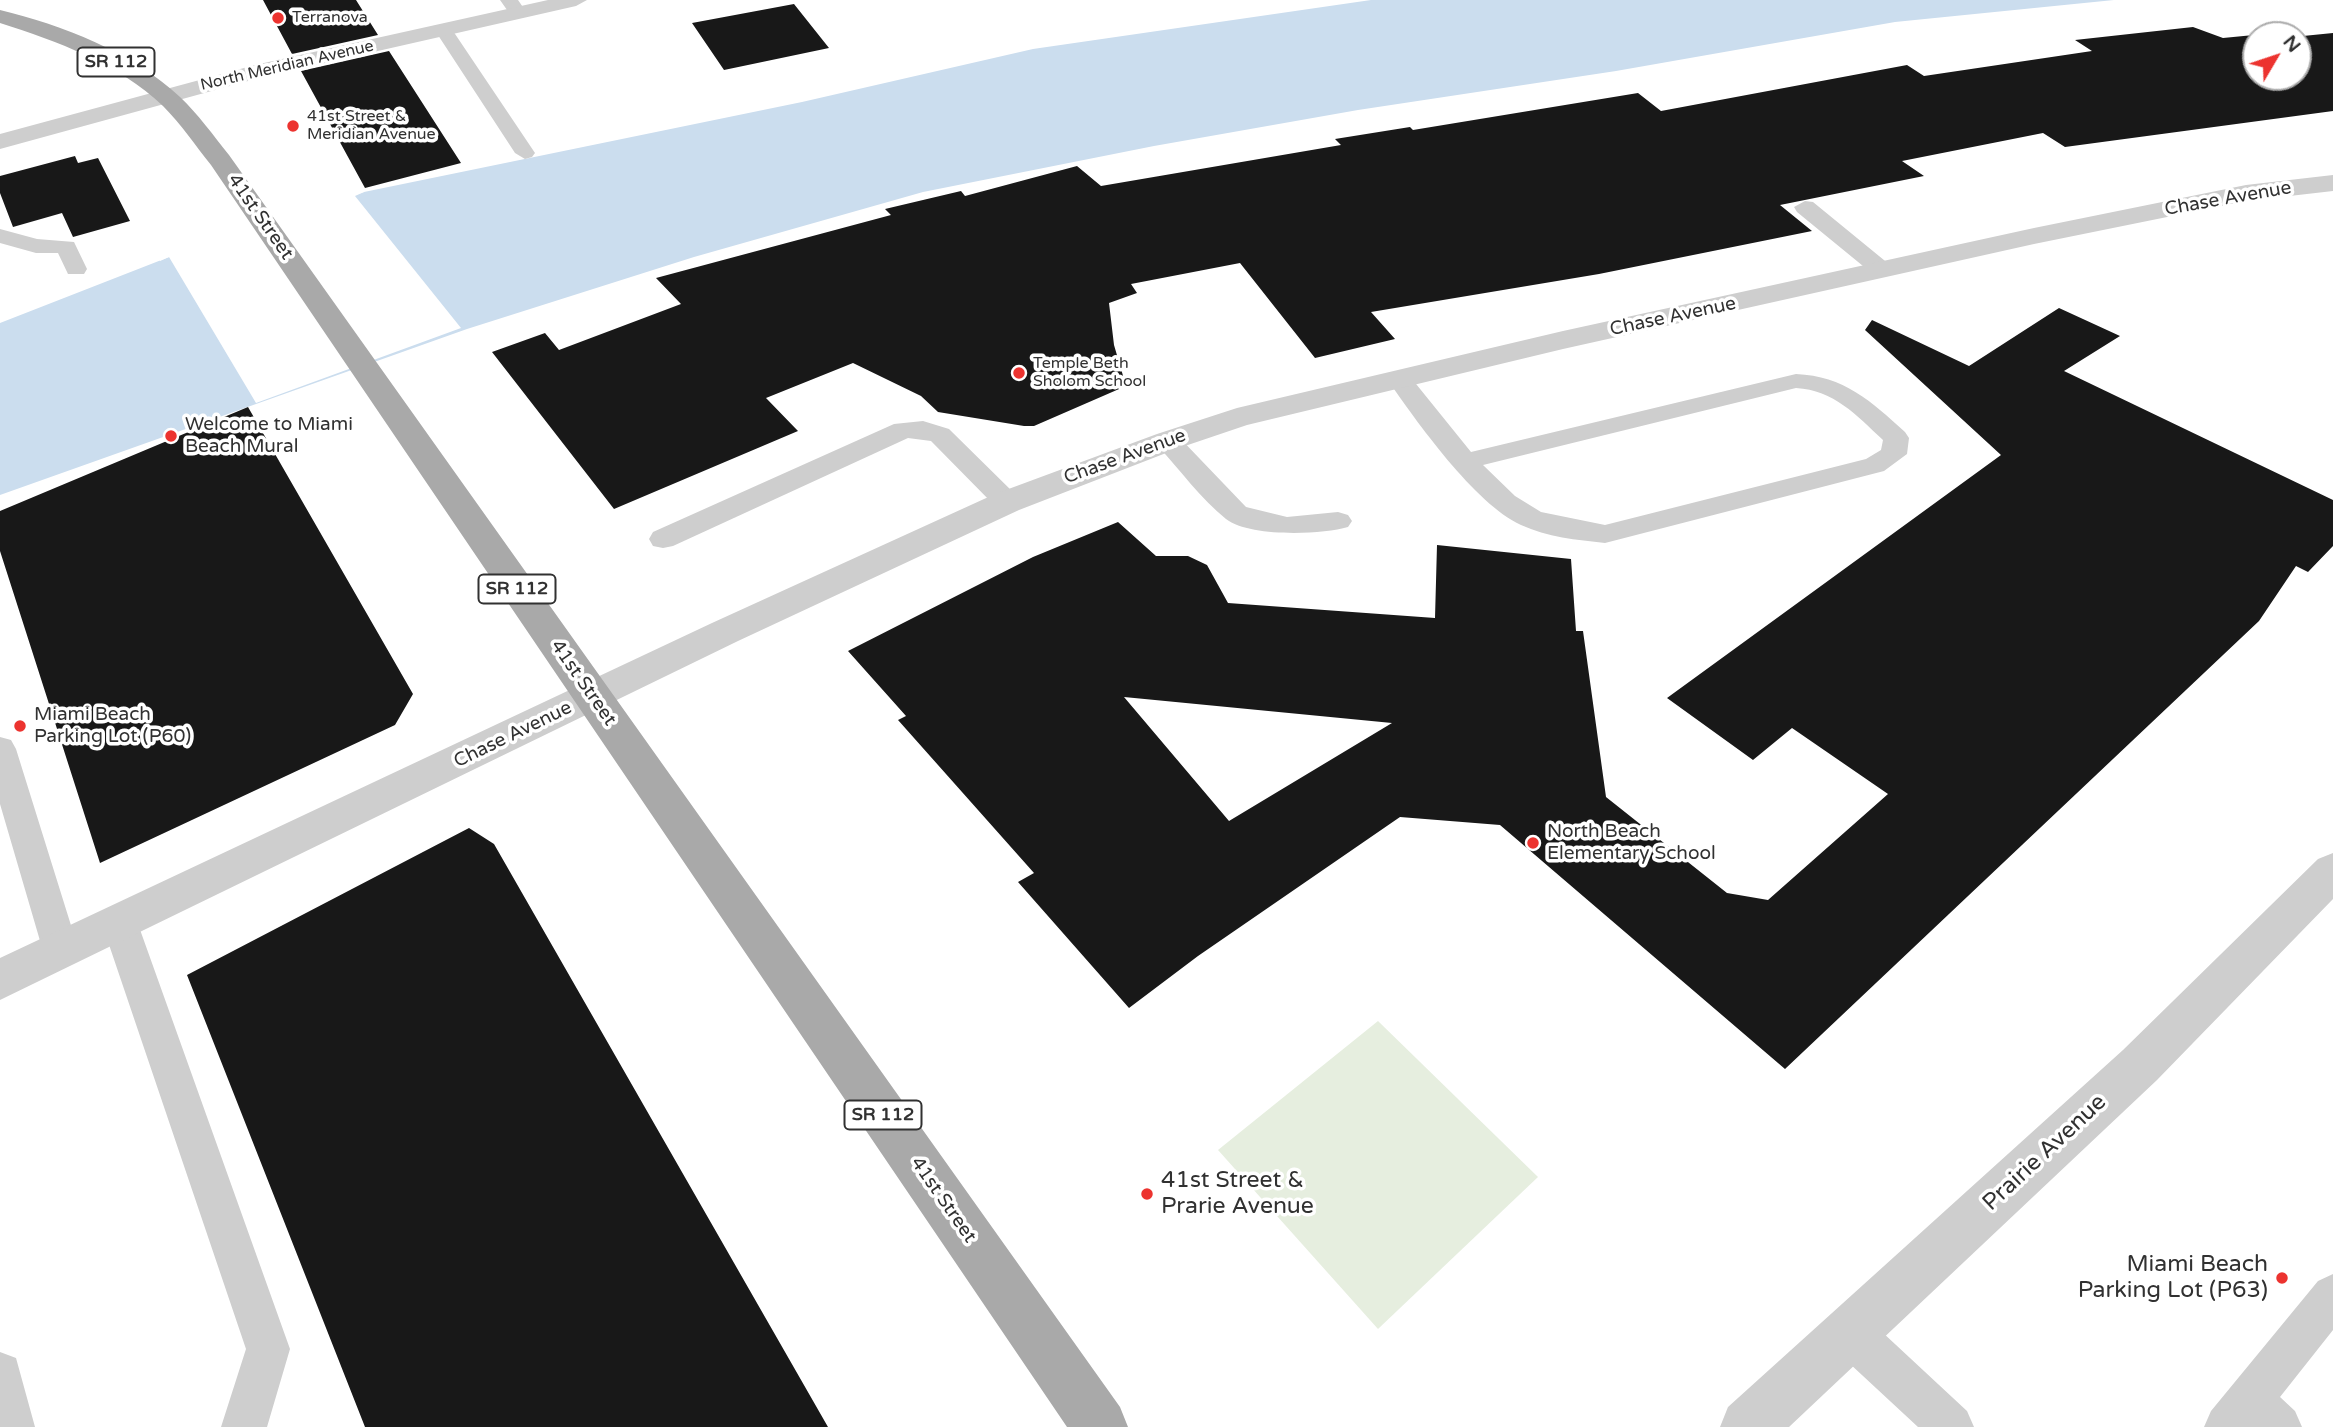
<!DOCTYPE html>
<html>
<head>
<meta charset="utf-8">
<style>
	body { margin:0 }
	#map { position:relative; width:2333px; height:1427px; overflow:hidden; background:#fff; font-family:"Varela Round",sans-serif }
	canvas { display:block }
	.north { position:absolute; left:2242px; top:21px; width:70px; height:70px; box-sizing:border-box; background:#fff; border:2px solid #adadad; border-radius:50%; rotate:51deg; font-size:19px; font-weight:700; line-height:28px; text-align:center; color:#313131 }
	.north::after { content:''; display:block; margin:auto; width:24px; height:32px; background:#ec332f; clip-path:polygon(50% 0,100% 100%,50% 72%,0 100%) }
</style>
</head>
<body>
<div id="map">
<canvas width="2333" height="1427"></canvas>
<div class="north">N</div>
</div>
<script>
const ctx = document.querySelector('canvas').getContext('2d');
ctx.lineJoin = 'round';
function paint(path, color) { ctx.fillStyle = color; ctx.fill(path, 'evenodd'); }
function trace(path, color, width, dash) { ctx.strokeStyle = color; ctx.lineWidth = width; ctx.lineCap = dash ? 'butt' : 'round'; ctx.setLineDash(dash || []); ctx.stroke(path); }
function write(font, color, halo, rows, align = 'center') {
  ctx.font = font + ' "Varela Round",sans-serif'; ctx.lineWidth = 7; ctx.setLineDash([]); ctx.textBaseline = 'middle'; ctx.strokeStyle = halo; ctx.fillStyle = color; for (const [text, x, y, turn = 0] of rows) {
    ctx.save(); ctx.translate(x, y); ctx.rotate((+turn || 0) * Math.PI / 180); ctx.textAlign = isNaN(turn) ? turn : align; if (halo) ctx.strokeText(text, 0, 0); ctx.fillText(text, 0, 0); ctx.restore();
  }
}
paint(new Path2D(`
	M 1378,1021 L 1538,1177 L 1378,1329 L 1218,1150 Z`), '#e6eedf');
paint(new Path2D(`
	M 1371,0 L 2114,0 L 1895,22 L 1616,71 L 1358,110 L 1154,146 L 923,192 L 694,257 L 467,329 L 0,495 L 0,323 L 169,257 L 364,192 L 802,102 L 1033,49 Z`), '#cbddee');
paint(new Path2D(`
	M 361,189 L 364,192 L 355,196 L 461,328 L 256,403 L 169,257 L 160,261 L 158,257 Z`), '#fff');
paint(new Path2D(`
	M 263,0 L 356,0 L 378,35 L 292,54 Z
	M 794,4 L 829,48 L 724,70 L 692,23 Z
	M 2193,27 L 2223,38 L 2295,31 L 2303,36 L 2333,33 L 2333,111 L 2065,147 L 2043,133 L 1902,161 L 1924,176 L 1780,205 L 1812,231 L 1599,274 L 1371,312 L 1395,339 L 1315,358 L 1240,263 L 1131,284 L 1137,293 L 1109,303 L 1114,345 L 1126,386 L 1034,426 L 1024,426 L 938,412 L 921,396 L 853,363 L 766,398 L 798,431 L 614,509 L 492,352 L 545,333 L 559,350 L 681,304 L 656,278 L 891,215 L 885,209 L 961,191 L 965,196 L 1077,166 L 1101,186 L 1341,145 L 1335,139 L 1410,127 L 1413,130 L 1638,93 L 1661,111 L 1907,65 L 1924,76 L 2092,51 L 2075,40 ZM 2256,35 L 2298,35 L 2298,77 L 2256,77 Z
	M 389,51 L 461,163 L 365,188 L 301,71 Z
	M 75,156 L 78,163 L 98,158 L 130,221 L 73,237 L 62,213 L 13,227 L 0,193 L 0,176 Z
	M 2059,308 L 2120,336 L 2064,371 L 2333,500 L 2333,546 L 2308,572 L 2296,566 L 2259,621 L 1785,1069 L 1500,825 L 1400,817 L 1198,956 L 1129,1008 L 1018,882 L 1034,873 L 898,720 L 906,716 L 848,651 L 1033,557 L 1118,522 L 1156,556 L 1188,556 L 1207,565 L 1228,603 L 1435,618 L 1437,545 L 1571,559 L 1576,631 L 1583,631 L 1606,797 L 1727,893 L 1768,900 L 1888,794 L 1792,728 L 1753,760 L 1667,698 L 2001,455 L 1865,330 L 1872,320 L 1969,366 ZM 1124,697 L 1392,723 L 1229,821 Z
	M 248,407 L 413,694 L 395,725 L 100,863 L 0,551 L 0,511 Z
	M 469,828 L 494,844 L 828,1427 L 365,1427 L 187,975 Z`), '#181818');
paint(new Path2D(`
	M 500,0 L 518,0 L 527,13 L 518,18 L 512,17 Z
	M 443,24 L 449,25 L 535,153 L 532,157 L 525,159 L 515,153 L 434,29 Z
	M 1805,201 L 1813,202 L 1890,265 L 1893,270 L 1890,275 L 1874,275 L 1797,212 L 1794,207 Z
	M 0,229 L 37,239 L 74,242 L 87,269 L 84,274 L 68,274 L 58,253 L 36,253 L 0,243 Z
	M 1399,372 L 1408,374 L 1471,452 L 1796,374 C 1844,376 1871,401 1905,432 L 1909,438 L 1907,454 L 1884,471 L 1605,543 C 1577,540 1547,537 1521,525 C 1475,504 1416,421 1387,379 L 1390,374 ZM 1796,388 C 1834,390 1856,415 1883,440 L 1881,450 L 1866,459 L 1605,525 L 1541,512 L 1515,496 L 1483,465 Z
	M 923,421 L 949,429 L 1017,496 L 1021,502 L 1017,508 L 1007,511 L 997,508 L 931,441 L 908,438 L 673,546 L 663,548 L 653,546 L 649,539 L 653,532 L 894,424 Z
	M 1168,433 L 1177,435 L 1246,507 L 1287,517 L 1338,512 L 1348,515 L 1352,521 L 1348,527 C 1320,535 1249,537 1226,519 C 1201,499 1180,470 1159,447 L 1155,441 L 1159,435 Z
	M 0,737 L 11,740 L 16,749 L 79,951 L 74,962 L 61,967 L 48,962 L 43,951 L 0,804 Z
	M 120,909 L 133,913 L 138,924 L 290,1349 L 267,1427 L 221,1427 L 246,1349 L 102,924 L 107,913 Z
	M 2333,1274 L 2333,1330 L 2280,1397 L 2295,1411 L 2302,1427 L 2204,1427 L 2211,1411 L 2318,1281 Z
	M 1851,1312 L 1867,1318 L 1967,1411 L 1974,1427 L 1918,1427 L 1835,1350 L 1829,1334 L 1835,1318 Z
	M 0,1352 L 16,1358 L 35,1427 L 0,1427 Z`), '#cecece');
paint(new Path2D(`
	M 548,0 L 587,0 L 576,6 L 259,78 L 0,149 L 0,134 L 255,65 Z
	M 2333,175 L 2333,191 L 2246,201 L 2034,244 L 1563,349 L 1247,425 L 1179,448 L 1019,510 L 738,641 L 0,1000 L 0,958 L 712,623 L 995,494 L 1157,434 L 1237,408 L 1563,331 L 2034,228 L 2246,185 Z
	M 2333,853 L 2333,899 L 2157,1080 L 1789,1427 L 1720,1427 L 1728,1407 L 2123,1050 L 2318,859 Z`), '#cecece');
paint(new Path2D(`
	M 0,10 C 62,25 132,52 180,97 C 198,114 213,135 229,155 L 1120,1407 L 1128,1427 L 1067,1427 L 211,165 C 195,145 181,124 163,106 C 119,64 57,41 0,23 Z`), '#a9a9a9');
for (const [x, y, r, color] of [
	[278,18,7,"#ec332f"],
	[293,126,7,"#ec332f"],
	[1019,373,7,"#ec332f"],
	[171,436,7,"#ec332f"],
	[20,726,7,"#ec332f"],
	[1533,843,7,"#ec332f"],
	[1147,1194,7,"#ec332f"],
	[2282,1278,7,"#ec332f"]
]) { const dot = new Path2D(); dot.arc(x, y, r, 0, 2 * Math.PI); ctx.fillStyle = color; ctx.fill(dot); trace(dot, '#fff', 2.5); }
write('16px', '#313131', '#fff', [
	["Terranova",292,18],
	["41st Street &",307,117],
	["Meridian Avenue",307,135],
	["Temple Beth",1033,364],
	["Sholom School",1033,382]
], 'left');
write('16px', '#313131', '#fff', [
	["North Meridian Avenue",287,66,-13]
]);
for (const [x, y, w] of [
	[116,62,77],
	[517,589,77],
	[883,1115,77]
]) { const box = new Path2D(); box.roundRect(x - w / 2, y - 14.5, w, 29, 5); ctx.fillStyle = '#fff'; ctx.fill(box); trace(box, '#313131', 2); }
write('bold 18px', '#313131', null, [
	["SR 112",116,62],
	["SR 112",517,589],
	["SR 112",883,1115]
]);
write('19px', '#313131', '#fff', [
	["Chase Avenue",2228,199,-10],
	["41st Street",260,217,55],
	["Chase Avenue",1673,317,-12],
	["Chase Avenue",1125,457,-20],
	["41st Street",583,683,55],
	["Chase Avenue",513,735,-26],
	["41st Street",943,1200,55]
]);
write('19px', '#313131', '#fff', [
	["Welcome to Miami",185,425],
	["Beach Mural",185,447],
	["Miami Beach",34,715],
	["Parking Lot (P60)",34,737],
	["North Beach",1547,832],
	["Elementary School",1547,854]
], 'left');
write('23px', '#313131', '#fff', [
	["Prairie Avenue",2045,1153,-43]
]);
write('23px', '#313131', '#fff', [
	["41st Street &",1161,1181],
	["Prarie Avenue",1161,1207],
	["Miami Beach",2268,1265,"right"],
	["Parking Lot (P63)",2268,1291,"right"]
], 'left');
</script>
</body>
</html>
